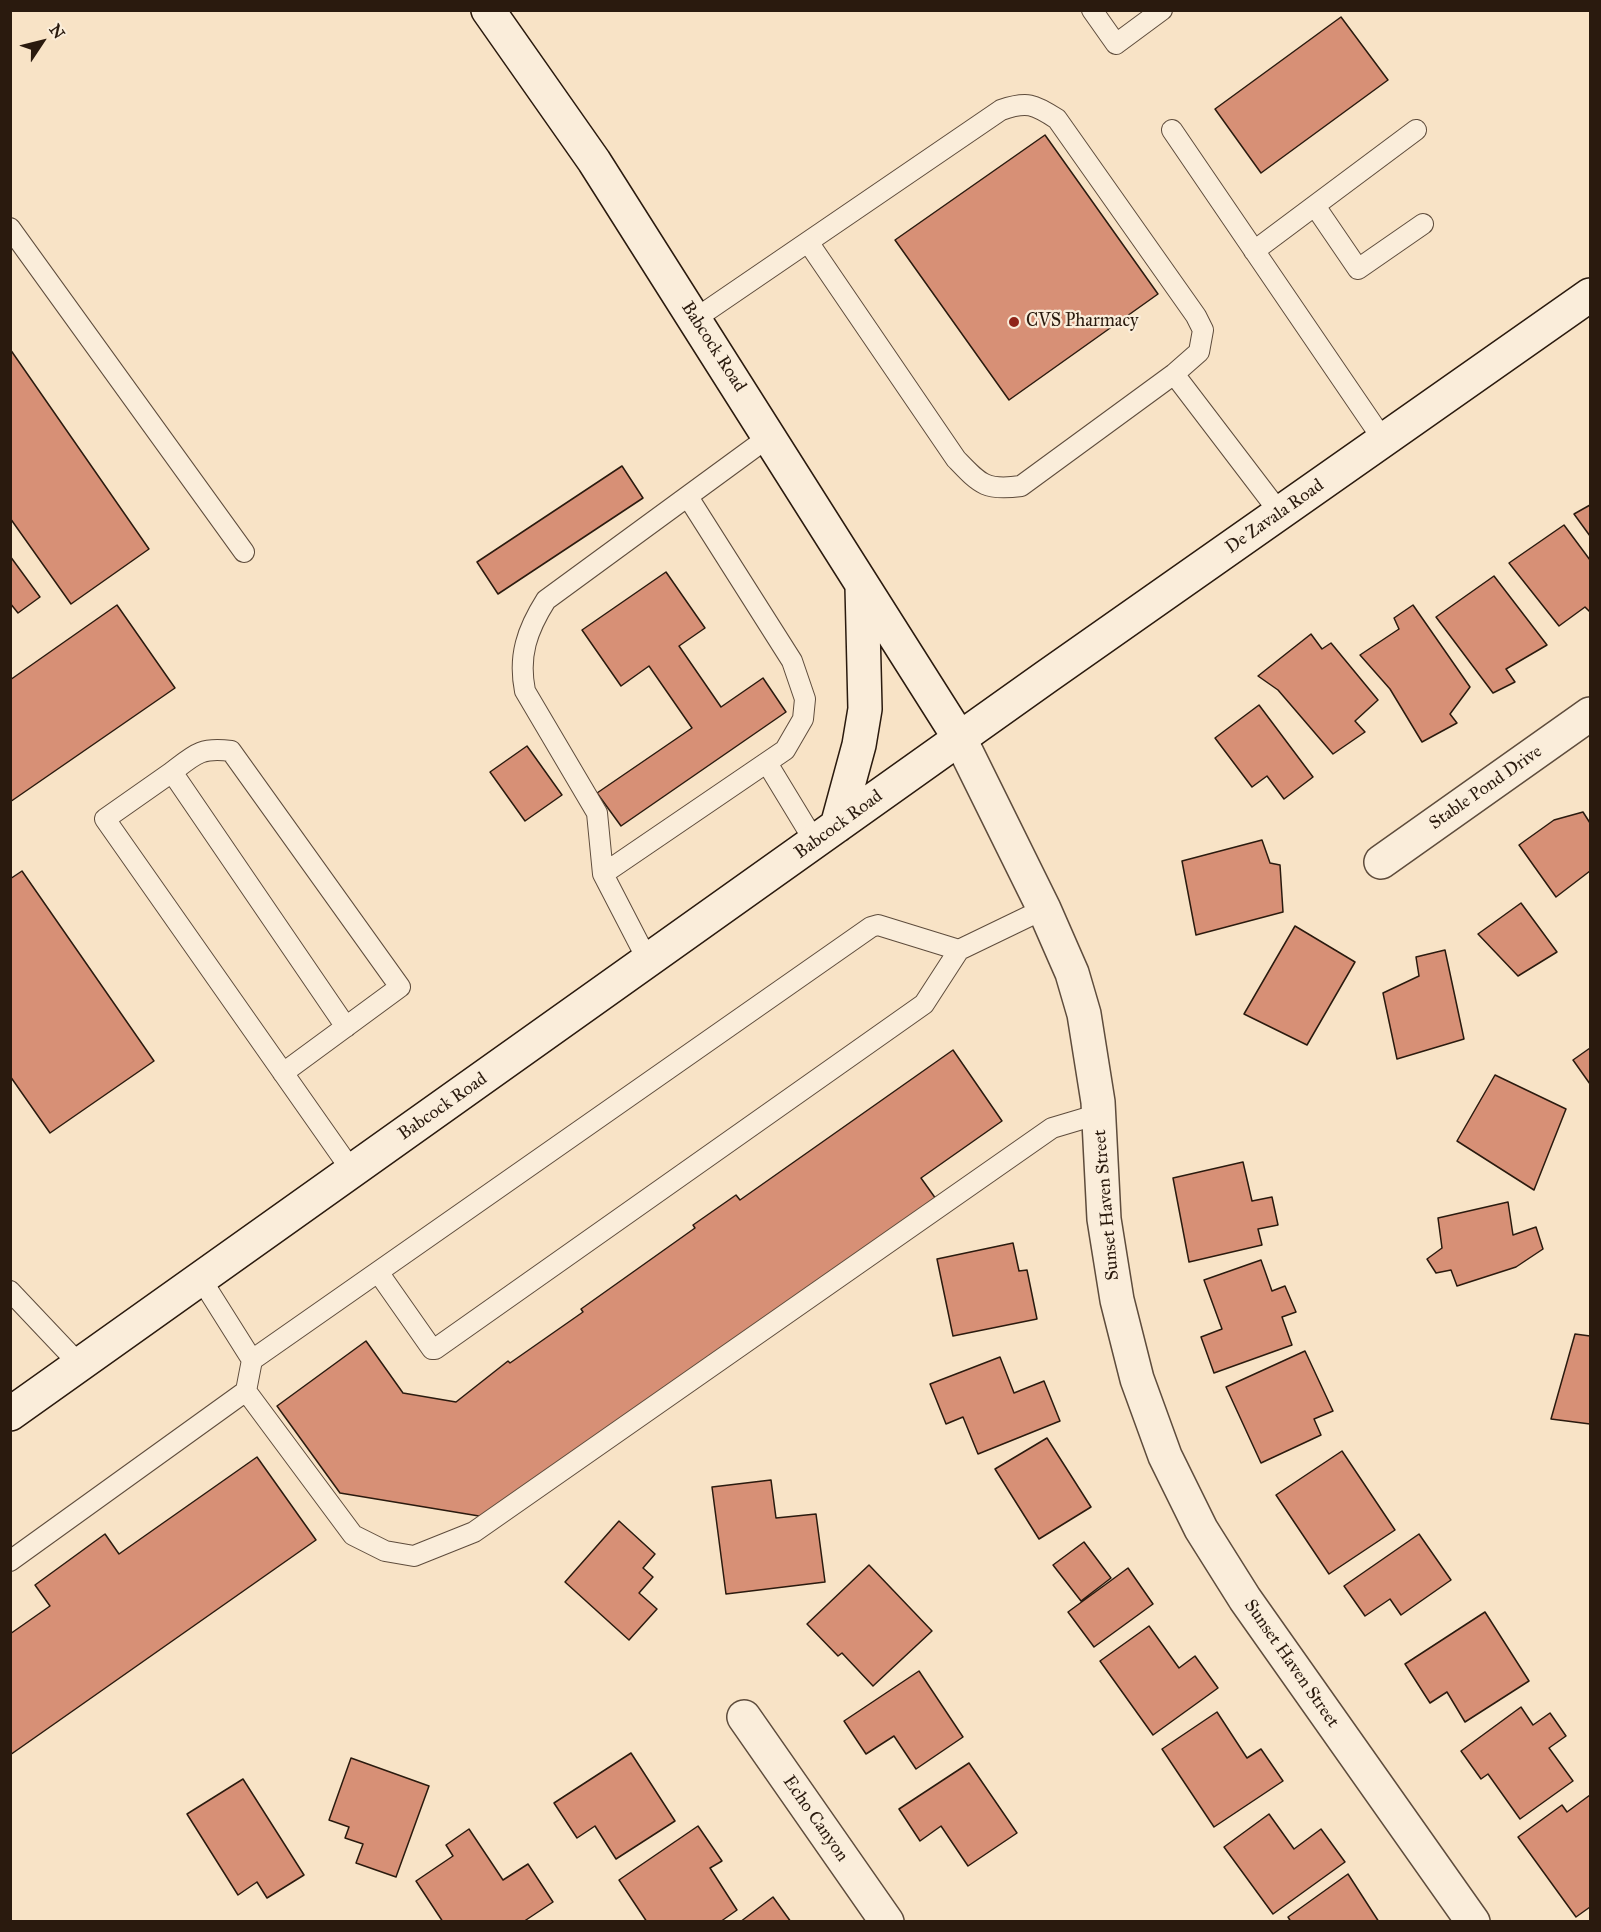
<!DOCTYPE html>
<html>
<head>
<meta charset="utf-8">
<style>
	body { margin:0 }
	#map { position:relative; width:1601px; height:1932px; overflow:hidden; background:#f8e3c6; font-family:"IM FELL Great Primer",serif }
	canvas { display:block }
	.frame { position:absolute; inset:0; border:12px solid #2a1a0e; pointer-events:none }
	.north { position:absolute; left:12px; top:12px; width:60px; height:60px; -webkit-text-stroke:4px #faedda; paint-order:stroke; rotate:55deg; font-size:16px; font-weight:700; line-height:24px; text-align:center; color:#2a1a0e }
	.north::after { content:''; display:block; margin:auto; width:21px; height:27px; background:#2a1a0e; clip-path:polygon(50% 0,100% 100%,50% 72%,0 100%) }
</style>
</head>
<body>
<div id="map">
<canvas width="1601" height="1932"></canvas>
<div class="frame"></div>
<div class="north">N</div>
</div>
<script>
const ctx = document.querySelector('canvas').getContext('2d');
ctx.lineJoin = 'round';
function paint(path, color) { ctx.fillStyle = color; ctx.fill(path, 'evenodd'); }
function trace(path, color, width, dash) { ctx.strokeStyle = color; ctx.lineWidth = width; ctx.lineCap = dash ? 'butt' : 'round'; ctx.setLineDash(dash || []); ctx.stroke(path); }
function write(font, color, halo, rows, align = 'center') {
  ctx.font = font + ' "IM FELL Great Primer",serif'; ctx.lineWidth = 4.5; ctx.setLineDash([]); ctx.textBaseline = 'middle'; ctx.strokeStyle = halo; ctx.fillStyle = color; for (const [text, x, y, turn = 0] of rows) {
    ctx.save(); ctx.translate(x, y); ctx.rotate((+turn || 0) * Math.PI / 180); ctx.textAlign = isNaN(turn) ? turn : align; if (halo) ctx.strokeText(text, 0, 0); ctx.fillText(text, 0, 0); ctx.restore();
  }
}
const building = new Path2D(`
	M 1341,17 L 1388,80 L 1261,173 L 1215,109 Z
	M 1045,135 L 1158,294 L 1009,400 L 895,240 Z
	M 10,349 L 149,549 L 71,604 L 10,518 Z
	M 622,466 L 643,498 L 498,594 L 477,562 Z
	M 1590,505 L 1590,536 L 1574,514 Z
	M 1564,525 L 1590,560 L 1590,612 L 1585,607 L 1559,626 L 1509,563 Z
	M 10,556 L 40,597 L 18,613 L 10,603 Z
	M 666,572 L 705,628 L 679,646 L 721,707 L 763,678 L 786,712 L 621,826 L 597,793 L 692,728 L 649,666 L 621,686 L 582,630 Z
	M 1494,576 L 1547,645 L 1506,669 L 1515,682 L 1493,693 L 1436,617 Z
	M 117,605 L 175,688 L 10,802 L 10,680 Z
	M 1413,605 L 1470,687 L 1450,714 L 1457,723 L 1422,742 L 1390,689 L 1360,655 L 1399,629 L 1394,618 Z
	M 1311,634 L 1322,649 L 1331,643 L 1378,700 L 1355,721 L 1365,732 L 1333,754 L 1278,690 L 1258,676 Z
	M 1259,705 L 1313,777 L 1284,799 L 1267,776 L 1252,787 L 1215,738 Z
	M 527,746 L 562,795 L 525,821 L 490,772 Z
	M 1583,812 L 1590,823 L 1590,871 L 1556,897 L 1519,845 L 1554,820 Z
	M 1262,840 L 1270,863 L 1280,865 L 1283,912 L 1196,935 L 1182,861 Z
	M 22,871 L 154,1061 L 50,1133 L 10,1076 L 10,879 Z
	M 1521,903 L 1557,952 L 1518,976 L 1478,934 Z
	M 1295,926 L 1355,962 L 1307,1045 L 1244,1014 Z
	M 1445,950 L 1464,1039 L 1397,1059 L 1383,993 L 1419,976 L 1416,957 Z
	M 1590,1048 L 1590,1084 L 1573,1060 Z
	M 953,1050 L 1002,1121 L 921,1178 L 936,1199 L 485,1517 L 340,1493 L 277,1406 L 366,1341 L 403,1393 L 456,1402 L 508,1361 L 510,1363 L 583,1312 L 581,1309 L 695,1228 L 693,1225 L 736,1195 L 740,1200 Z
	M 1495,1075 L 1566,1109 L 1534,1190 L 1457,1141 Z
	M 1243,1162 L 1252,1201 L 1272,1197 L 1278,1225 L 1258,1229 L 1262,1245 L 1189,1262 L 1173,1178 Z
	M 1508,1202 L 1513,1235 L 1536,1227 L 1543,1249 L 1516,1267 L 1457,1286 L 1451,1270 L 1436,1273 L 1427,1259 L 1442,1248 L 1438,1218 Z
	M 1013,1243 L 1019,1271 L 1027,1270 L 1037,1319 L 953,1336 L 937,1259 Z
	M 1261,1260 L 1272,1291 L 1285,1286 L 1296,1312 L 1282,1317 L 1292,1345 L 1214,1373 L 1201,1337 L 1222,1329 L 1204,1280 Z
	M 1575,1334 L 1590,1336 L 1590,1424 L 1551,1419 Z
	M 1305,1351 L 1333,1411 L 1314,1419 L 1321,1435 L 1261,1463 L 1226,1387 Z
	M 1000,1357 L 1014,1393 L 1044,1381 L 1060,1421 L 978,1454 L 963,1417 L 946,1424 L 930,1384 Z
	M 1047,1438 L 1091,1507 L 1039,1539 L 995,1469 Z
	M 1342,1451 L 1395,1530 L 1329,1574 L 1276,1495 Z
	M 257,1457 L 316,1540 L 10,1755 L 10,1634 L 50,1606 L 35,1585 L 105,1534 L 119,1554 Z
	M 771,1480 L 776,1518 L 816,1514 L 825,1582 L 726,1594 L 712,1487 Z
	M 619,1521 L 655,1554 L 643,1568 L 653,1577 L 639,1593 L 657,1609 L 629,1640 L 565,1582 Z
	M 1419,1534 L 1451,1580 L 1401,1615 L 1390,1599 L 1365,1616 L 1344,1586 Z
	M 1084,1542 L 1111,1578 L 1081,1601 L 1053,1565 Z
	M 869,1565 L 932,1631 L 873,1686 L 842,1653 L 838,1656 L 807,1624 Z
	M 1128,1568 L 1153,1604 L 1094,1647 L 1068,1612 Z
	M 1485,1612 L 1529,1681 L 1465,1722 L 1447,1692 L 1430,1703 L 1405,1664 Z
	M 1149,1626 L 1179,1668 L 1195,1656 L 1218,1688 L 1153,1735 L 1100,1661 Z
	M 919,1671 L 963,1737 L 916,1769 L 894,1736 L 866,1754 L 844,1721 Z
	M 1521,1707 L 1533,1725 L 1550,1713 L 1566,1736 L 1549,1748 L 1573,1781 L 1520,1819 L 1488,1774 L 1481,1779 L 1461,1751 Z
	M 1217,1712 L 1247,1758 L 1261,1749 L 1283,1781 L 1214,1827 L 1162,1749 Z
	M 631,1753 L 675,1821 L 616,1859 L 595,1826 L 577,1838 L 554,1803 Z
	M 351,1758 L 429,1786 L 396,1877 L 356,1863 L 363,1844 L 345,1838 L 349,1827 L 329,1820 Z
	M 969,1763 L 1017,1833 L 968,1866 L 941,1826 L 920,1841 L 899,1809 Z
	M 243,1779 L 304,1875 L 267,1898 L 257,1882 L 238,1895 L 187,1814 Z
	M 1590,1795 L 1590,1907 L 1576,1917 L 1518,1837 L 1562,1805 L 1567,1812 Z
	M 1269,1814 L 1294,1849 L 1321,1829 L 1345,1862 L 1273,1914 L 1224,1847 Z
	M 698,1826 L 722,1861 L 710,1868 L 737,1910 L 720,1922 L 647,1922 L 619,1880 Z
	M 469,1829 L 503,1880 L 528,1864 L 553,1902 L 523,1922 L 443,1922 L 416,1881 L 453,1856 L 446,1845 Z
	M 1348,1874 L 1379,1922 L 1291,1922 L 1288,1917 Z
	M 773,1897 L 791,1922 L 740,1922 Z`);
paint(building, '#d79076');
trace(building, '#2a1a0e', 1.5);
const lane = new Path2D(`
	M 1092,10 L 1116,44 L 1162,10
	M 1172,130 L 1384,441
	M 1315,206 L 1358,269 L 1423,224
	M 10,228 L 244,552
	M 1254,251 L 1416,130
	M 695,319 L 1001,110 C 1027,101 1034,104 1057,119 L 1196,316 L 1203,330 L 1199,352 L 1174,374 L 1021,486 C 985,491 980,484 956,459 L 808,242
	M 1174,374 L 1280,513
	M 767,763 L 815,842
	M 172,772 L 105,819 L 352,1171
	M 603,874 L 785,750 L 803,719 L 805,699 L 792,661 L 688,497
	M 648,961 L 603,874 L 597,813 L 525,691 C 518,656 527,630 546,600 L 770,436
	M 283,1073 L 400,987 L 231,751 C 201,747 195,754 172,772 L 346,1027
	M 378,1272 L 432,1349 L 435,1349 L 924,1004 L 959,950
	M 10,1291 L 80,1365
	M 252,1360 L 871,927 L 878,925 L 959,950 L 1044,909
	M 246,1391 L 353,1535 L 385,1551 L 414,1556 L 474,1532 L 1052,1128 L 1099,1114
	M 10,1561 L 246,1391 L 252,1360 L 201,1279`);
const street = new Path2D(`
	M 960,739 L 1044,909 L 1072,973 L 1084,1014 L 1098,1102 L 1104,1219 L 1117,1300 L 1137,1379 L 1165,1456 L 1201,1529 L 1245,1599 L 1473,1922
	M 1381,862 L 1590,714
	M 744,1717 L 887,1922`);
const secondary = new Path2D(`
	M 488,10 L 594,161 L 960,739
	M 837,826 L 859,745 L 865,709 L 862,586
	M 10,1414 L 1046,677 L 1590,295`);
trace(lane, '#5e4c3c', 22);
trace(street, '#5e4c3c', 36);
trace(secondary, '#2a1a0e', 36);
trace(lane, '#faedda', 20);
trace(street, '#faedda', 33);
trace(secondary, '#faedda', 33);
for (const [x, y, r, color] of [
	[1014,322,6,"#8f2418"]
]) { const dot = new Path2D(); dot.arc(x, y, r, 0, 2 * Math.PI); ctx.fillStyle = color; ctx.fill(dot); trace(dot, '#faedda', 2); }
write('18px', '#2a1a0e', '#faedda', [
	["CVS Pharmacy",1026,322]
], 'left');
write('18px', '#2a1a0e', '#faedda', [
	["Babcock Road",713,347,57],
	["De Zavala Road",1275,517,-35],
	["Stable Pond Drive",1486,788,-35],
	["Babcock Road",839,825,-36],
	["Babcock Road",443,1107,-35],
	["Sunset Haven Street",1107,1205,-95],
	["Sunset Haven Street",1291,1664,55],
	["Echo Canyon",815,1819,55]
]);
</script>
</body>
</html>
